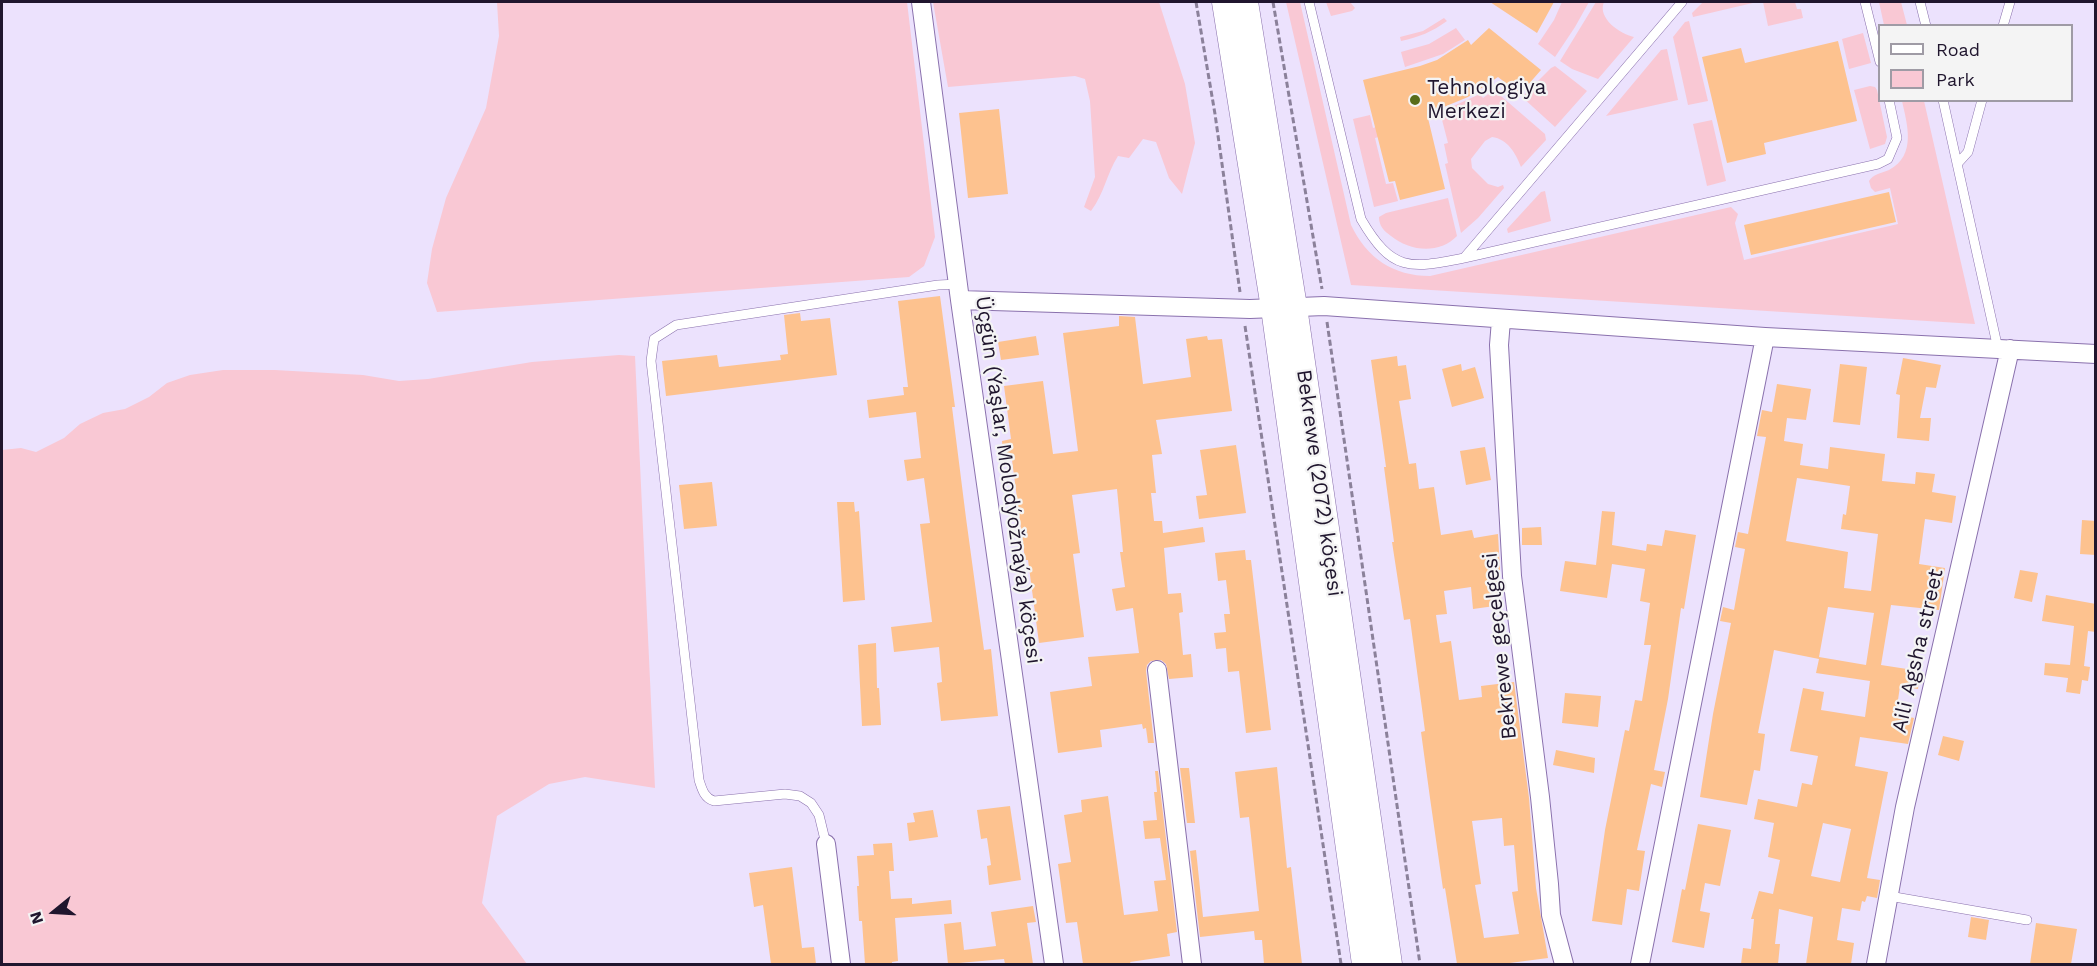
<!DOCTYPE html>
<html>
<head>
<meta charset="utf-8">
<style>
	body { margin:0 }
	#map { position:relative; width:2097px; height:966px; overflow:hidden; background:#ece2fd; font-family:"Work Sans",sans-serif }
	canvas { display:block }
	.frame { position:absolute; inset:0; border:3px solid #20162e; pointer-events:none }
	.legend { position:absolute; left:1878px; top:24px; width:195px; height:78px; box-sizing:border-box; background:#f4f4f4; border:2px solid #9f9ba5; margin:0; padding:8px 10px; list-style:none; font-size:18px; color:#20162e }
	.legend li { display:flex; align-items:center; gap:12px; height:30px }
	.legend b { width:30px; border:2px solid #9f9ba5 }
	.north { position:absolute; left:24px; top:882px; width:60px; height:60px; -webkit-text-stroke:4px #f4f4f4; paint-order:stroke; rotate:252deg; font-size:16px; font-weight:700; line-height:24px; text-align:center; color:#20162e }
	.north::after { content:''; display:block; margin:auto; width:21px; height:27px; background:#20162e; clip-path:polygon(50% 0,100% 100%,50% 72%,0 100%) }
</style>
</head>
<body>
<div id="map">
<canvas width="2097" height="966"></canvas>
<div class="frame"></div>
<ul class="legend">
<li><b style="height:8px;background:#fff"></b>Road</li>
<li><b style="height:16px;background:#f9c8d4"></b>Park</li>
</ul>
<div class="north">N</div>
</div>
<script>
const ctx = document.querySelector('canvas').getContext('2d');
ctx.lineJoin = 'round';
function paint(path, color) { ctx.fillStyle = color; ctx.fill(path, 'evenodd'); }
function trace(path, color, width, dash) { ctx.strokeStyle = color; ctx.lineWidth = width; ctx.lineCap = dash ? 'butt' : 'round'; ctx.setLineDash(dash || []); ctx.stroke(path); }
function write(font, color, halo, rows, align = 'center') {
  ctx.font = font + ' "Work Sans",sans-serif'; ctx.lineWidth = 4.5; ctx.setLineDash([]); ctx.textBaseline = 'middle'; ctx.strokeStyle = halo; ctx.fillStyle = color; for (const [text, x, y, turn = 0] of rows) {
    ctx.save(); ctx.translate(x, y); ctx.rotate((+turn || 0) * Math.PI / 180); ctx.textAlign = isNaN(turn) ? turn : align; if (halo) ctx.strokeText(text, 0, 0); ctx.fillText(text, 0, 0); ctx.restore();
  }
}
paint(new Path2D(`
	M 497,2 L 907,2 L 935,237 L 924,266 L 909,277 L 437,312 L 427,283 L 432,249 L 446,198 L 486,108 L 499,36 Z
	M 933,2 L 1159,2 L 1185,84 L 1195,143 L 1182,194 L 1169,178 L 1156,142 L 1143,139 L 1129,158 L 1118,156 C 1106,175 1105,192 1091,211 L 1084,207 L 1095,177 L 1090,101 L 1085,79 L 1075,76 L 948,87 Z
	M 1286,2 L 1300,2 L 1351,225 C 1367,258 1393,276 1430,276 L 1731,207 L 1738,214 L 1735,223 L 1744,260 L 1898,224 L 1890,188 L 1875,192 L 1871,188 L 1869,181 C 1873,174 1882,173 1889,170 C 1917,155 1907,124 1902,101 L 1924,101 L 1975,324 L 1351,285 Z
	M 1326,2 L 1350,2 L 1355,8 L 1352,11 L 1331,16 Z
	M 1562,2 L 1589,2 L 1575,27 L 1555,57 L 1538,44 L 1554,20 Z
	M 1596,2 L 1604,2 C 1597,18 1620,34 1634,37 L 1598,79 L 1572,69 L 1560,61 Z
	M 1703,2 L 1757,2 L 1693,17 L 1692,13 Z
	M 1763,2 L 1795,2 L 1797,9 L 1801,9 L 1803,18 L 1768,26 Z
	M 1879,2 L 1901,2 L 1907,25 L 1884,25 Z
	M 1444,18 L 1447,21 C 1432,32 1419,37 1401,41 L 1400,37 L 1423,31 Z
	M 1689,21 L 1708,101 L 1688,105 L 1673,37 L 1685,22 Z
	M 1456,28 L 1465,40 L 1443,54 L 1405,67 L 1401,52 L 1429,44 Z
	M 1863,33 L 1871,63 L 1849,69 L 1842,39 Z
	M 1667,49 L 1678,100 L 1606,116 L 1661,50 Z
	M 1555,66 L 1587,91 L 1555,127 L 1522,97 L 1551,68 Z
	M 1870,86 L 1875,87 L 1877,90 L 1887,137 L 1885,144 L 1870,149 L 1854,90 Z
	M 1494,90 L 1545,134 L 1546,140 L 1521,167 C 1516,154 1508,139 1492,137 L 1485,141 L 1471,159 L 1472,168 L 1488,184 L 1498,187 L 1503,185 L 1504,188 L 1478,218 L 1461,233 L 1445,164 L 1448,163 L 1444,144 L 1448,143 L 1440,112 L 1480,94 L 1483,98 Z
	M 1370,115 L 1373,128 L 1379,126 L 1382,136 L 1375,138 L 1386,184 L 1393,183 L 1398,201 L 1374,207 L 1353,119 Z
	M 1712,120 L 1726,181 L 1707,186 L 1693,124 Z
	M 1545,191 L 1551,221 L 1508,233 L 1507,229 L 1541,192 Z
	M 1448,198 L 1457,236 C 1439,255 1409,251 1391,236 C 1384,231 1379,226 1379,217 L 1386,213 Z
	M 619,355 L 635,356 L 655,788 L 585,777 L 549,784 L 497,816 L 482,903 L 527,964 L 2,964 L 2,450 L 21,448 L 36,452 L 64,438 L 80,424 L 103,413 L 125,409 L 149,397 L 167,383 L 190,375 L 223,370 L 275,370 L 363,375 L 399,381 L 428,379 L 532,362 Z`), '#f9c8d4');
paint(new Path2D(`
	M 1490,2 L 1554,2 L 1537,33 Z
	M 1489,28 L 1541,70 L 1520,94 L 1498,77 L 1468,97 L 1427,114 L 1445,189 L 1400,200 L 1395,181 L 1389,182 L 1363,80 L 1420,66 L 1437,60 L 1468,40 L 1471,45 Z
	M 1838,41 L 1857,121 L 1764,143 L 1766,154 L 1727,163 L 1702,57 L 1741,48 L 1745,63 Z
	M 999,109 L 1008,194 L 968,198 L 959,113 Z
	M 1889,192 L 1896,222 L 1751,255 L 1744,225 Z
	M 940,296 L 955,407 L 952,407 L 966,518 L 984,650 L 991,649 L 998,716 L 941,721 L 937,683 L 942,682 L 939,647 L 894,652 L 891,627 L 932,622 L 920,524 L 930,523 L 924,478 L 907,481 L 904,460 L 921,458 L 916,412 L 869,418 L 867,400 L 904,395 L 903,387 L 908,387 L 898,301 Z
	M 800,313 L 801,321 L 830,318 L 837,375 L 666,396 L 662,361 L 717,355 L 719,367 L 781,360 L 780,355 L 788,354 L 784,315 Z
	M 1119,316 L 1135,317 L 1143,384 L 1191,377 L 1186,339 L 1207,336 L 1208,340 L 1222,339 L 1232,411 L 1156,420 L 1162,454 L 1152,455 L 1156,493 L 1151,493 L 1154,521 L 1162,521 L 1163,533 L 1203,527 L 1205,542 L 1164,548 L 1168,594 L 1181,593 L 1183,612 L 1179,613 L 1183,655 L 1191,654 L 1193,677 L 1169,679 L 1166,664 L 1161,660 L 1151,661 L 1147,665 L 1146,671 L 1154,743 L 1148,743 L 1146,728 L 1143,729 L 1142,724 L 1100,730 L 1102,747 L 1058,753 L 1050,692 L 1092,686 L 1088,657 L 1139,653 L 1133,608 L 1116,611 L 1112,589 L 1125,587 L 1120,552 L 1123,552 L 1117,489 L 1072,495 L 1080,553 L 1073,554 L 1084,637 L 1039,643 L 1028,560 L 1025,560 L 1012,460 L 1004,462 L 1002,441 L 1011,439 L 1004,386 L 1043,381 L 1053,454 L 1078,451 L 1063,333 L 1119,326 Z
	M 1036,336 L 1039,355 L 1001,360 L 998,342 Z
	M 1397,356 L 1398,366 L 1406,365 L 1411,399 L 1399,401 L 1409,464 L 1416,463 L 1419,489 L 1434,487 L 1441,535 L 1472,530 L 1474,538 L 1498,534 L 1500,570 L 1498,570 L 1502,605 L 1473,609 L 1471,587 L 1444,591 L 1447,614 L 1436,615 L 1440,643 L 1451,641 L 1459,700 L 1482,697 L 1481,686 L 1514,682 L 1529,798 L 1536,888 L 1548,958 L 1502,964 L 1457,964 L 1445,888 L 1443,889 L 1430,798 L 1421,732 L 1425,731 L 1410,619 L 1404,620 L 1392,542 L 1394,542 L 1384,467 L 1386,467 L 1371,360 ZM 1502,818 L 1504,846 L 1514,845 L 1518,891 L 1512,892 L 1519,934 L 1484,938 L 1475,885 L 1481,884 L 1472,821 Z
	M 1903,358 L 1941,365 L 1936,388 L 1926,387 L 1920,418 L 1931,418 L 1929,441 L 1897,438 L 1900,395 L 1896,394 Z
	M 1461,364 L 1462,371 L 1475,367 L 1484,398 L 1452,407 L 1442,369 Z
	M 1840,364 L 1867,367 L 1860,425 L 1833,422 Z
	M 1777,384 L 1811,389 L 1806,420 L 1787,418 L 1784,441 L 1803,444 L 1800,465 L 1828,469 L 1830,447 L 1885,454 L 1882,481 L 1915,484 L 1916,472 L 1935,474 L 1932,492 L 1956,496 L 1952,523 L 1925,519 L 1919,564 L 1945,568 L 1939,610 L 1891,605 L 1881,665 L 1920,671 L 1918,689 L 1900,686 L 1896,714 L 1914,718 L 1908,744 L 1860,737 L 1855,766 L 1888,772 L 1867,878 L 1880,880 L 1877,898 L 1867,896 L 1865,902 L 1862,901 L 1860,911 L 1842,908 L 1837,940 L 1854,943 L 1851,964 L 1806,964 L 1813,917 L 1779,909 L 1775,944 L 1780,944 L 1778,964 L 1741,964 L 1743,948 L 1751,949 L 1754,919 L 1751,919 L 1759,891 L 1773,894 L 1780,860 L 1768,857 L 1774,823 L 1754,819 L 1758,799 L 1797,807 L 1802,783 L 1812,785 L 1818,756 L 1790,751 L 1803,688 L 1824,692 L 1821,710 L 1865,717 L 1870,681 L 1816,673 L 1819,659 L 1774,650 L 1758,733 L 1765,734 L 1760,771 L 1754,770 L 1747,805 L 1700,797 L 1713,714 L 1731,623 L 1720,621 L 1723,607 L 1734,610 L 1745,549 L 1735,547 L 1738,532 L 1748,534 L 1766,437 L 1757,436 L 1762,410 L 1772,412 ZM 1797,478 L 1850,486 L 1846,515 L 1843,514 L 1841,529 L 1878,534 L 1871,591 L 1844,588 L 1848,552 L 1786,541 ZM 1828,607 L 1874,613 L 1866,665 L 1819,657 ZM 1823,823 L 1851,829 L 1840,882 L 1811,876 Z
	M 1236,445 L 1246,513 L 1199,519 L 1196,496 L 1207,495 L 1200,450 Z
	M 1485,447 L 1491,480 L 1466,485 L 1460,451 Z
	M 712,482 L 717,526 L 684,529 L 679,485 Z
	M 837,502 L 854,502 L 855,512 L 859,511 L 865,600 L 843,602 Z
	M 1602,511 L 1615,512 L 1612,545 L 1646,551 L 1647,544 L 1662,546 L 1665,530 L 1696,535 L 1684,609 L 1681,608 L 1668,699 L 1654,770 L 1665,772 L 1662,787 L 1651,784 L 1637,850 L 1645,851 L 1639,891 L 1627,889 L 1622,925 L 1592,921 L 1605,830 L 1625,730 L 1629,731 L 1635,700 L 1642,701 L 1651,645 L 1644,645 L 1650,603 L 1640,601 L 1645,569 L 1612,564 L 1607,598 L 1560,591 L 1565,561 L 1596,565 Z
	M 2082,520 L 2096,521 L 2096,555 L 2080,554 Z
	M 1541,527 L 1542,545 L 1522,545 L 1522,528 Z
	M 1245,550 L 1246,560 L 1251,560 L 1271,730 L 1246,733 L 1239,671 L 1228,672 L 1226,648 L 1216,649 L 1214,633 L 1226,632 L 1224,614 L 1230,614 L 1226,580 L 1218,581 L 1215,553 Z
	M 2020,570 L 2038,573 L 2032,602 L 2014,598 Z
	M 2046,595 L 2096,604 L 2096,632 L 2088,631 L 2084,666 L 2090,667 L 2088,681 L 2082,680 L 2080,694 L 2066,692 L 2068,678 L 2044,675 L 2045,663 L 2070,665 L 2074,626 L 2042,621 Z
	M 876,643 L 877,688 L 879,688 L 881,725 L 862,726 L 858,645 Z
	M 1565,693 L 1601,696 L 1598,727 L 1562,723 Z
	M 1943,736 L 1964,741 L 1959,761 L 1938,755 Z
	M 1556,750 L 1595,758 L 1594,773 L 1553,765 Z
	M 1277,767 L 1287,868 L 1291,867 L 1302,964 L 1264,964 L 1262,940 L 1255,940 L 1254,931 L 1200,937 L 1190,851 L 1196,850 L 1203,917 L 1259,911 L 1249,817 L 1240,818 L 1235,772 Z
	M 1180,768 L 1189,768 L 1195,823 L 1187,823 Z
	M 1155,771 L 1158,771 L 1177,932 L 1167,934 L 1170,956 L 1130,962 L 1131,964 L 1083,964 L 1077,922 L 1066,923 L 1058,864 L 1071,862 L 1064,815 L 1082,812 L 1081,800 L 1108,796 L 1124,915 L 1158,911 L 1154,881 L 1166,880 L 1160,838 L 1145,839 L 1143,821 L 1157,820 L 1154,792 L 1157,792 Z
	M 1010,806 L 1021,880 L 989,885 L 987,866 L 991,865 L 987,838 L 981,839 L 977,810 Z
	M 933,810 L 938,837 L 909,841 L 907,823 L 915,822 L 913,813 Z
	M 1698,824 L 1731,830 L 1720,886 L 1705,883 L 1700,911 L 1710,913 L 1704,948 L 1672,942 L 1682,889 L 1685,890 Z
	M 892,843 L 894,871 L 889,871 L 891,899 L 912,898 L 912,904 L 951,900 L 952,914 L 895,918 L 898,961 L 892,962 L 892,964 L 865,964 L 862,921 L 859,921 L 857,886 L 859,886 L 857,856 L 874,855 L 873,844 Z
	M 792,867 L 802,948 L 814,947 L 816,964 L 771,964 L 763,905 L 754,907 L 749,873 Z
	M 1033,906 L 1036,922 L 1027,923 L 1033,964 L 1005,964 L 1004,959 L 948,964 L 944,924 L 961,922 L 964,950 L 996,946 L 991,912 Z
	M 1971,917 L 1989,920 L 1986,940 L 1968,937 Z
	M 2036,923 L 2077,929 L 2071,964 L 2030,964 Z`), '#fdc28f');
const service = new Path2D(`
	M 1309,2 L 1361,219 C 1392,272 1409,269 1464,258 L 1878,164 L 1888,159 L 1897,138 L 1889,100
	M 1865,2 L 1880,62
	M 1920,2 L 1926,26
	M 2003,26 L 2010,2
	M 1943,100 L 1998,349
	M 1958,163 L 1968,152 L 1982,100
	M 1464,258 L 1682,2
	M 826,844 L 819,815 L 811,803 L 800,796 L 785,794 L 714,801 C 704,798 702,789 699,780 L 651,361 L 654,339 L 676,325 L 938,285 L 958,284
	M 1889,896 L 2027,920`);
const minor = new Path2D(`
	M 921,2 L 960,300 L 1054,964
	M 960,300 L 1250,309 L 1324,306 L 1765,337 L 2096,354
	M 1501,320 L 1499,345 L 1512,576 L 1540,797 L 1549,884 L 1551,915 L 1564,964
	M 1157,670 L 1192,964
	M 826,844 L 841,964
	M 1640,964 L 1765,337
	M 1876,964 L 1905,807 L 2010,349`);
const secondary = new Path2D(`
	M 1225,2 L 1274,308 L 1365,964
	M 1245,2 L 1294,307 L 1389,964`);
trace(service, '#8a71ad', 10);
trace(minor, '#8a71ad', 20);
trace(secondary, '#8a71ad', 27);
trace(new Path2D(`
	M 1196,2 L 1215,114 L 1240,292
	M 1273,2 L 1322,289
	M 1327,322 L 1420,964
	M 1245,326 L 1341,964`), '#8b819a', 3, [6, 3]);
trace(service, '#fff', 9);
trace(minor, '#fff', 18);
trace(secondary, '#fff', 26);
for (const [x, y, r, color] of [
	[1415,100,6,"#586c1a"]
]) { const dot = new Path2D(); dot.arc(x, y, r, 0, 2 * Math.PI); ctx.fillStyle = color; ctx.fill(dot); trace(dot, '#f4f4f4', 2); }
write('21px', '#20162e', '#f4f4f4', [
	["Tehnologiya",1427,88],
	["Merkezi",1427,112]
], 'left');
write('21px', '#20162e', '#f4f4f4', [
	["Üçgün (Ýaşlar, Molodýožnaýa) köçesi",1008,480,82],
	["Bekrewe (2072) köçesi",1319,483,82],
	["Bekrewe geçelgesi",1500,646,-96],
	["Aili Agsha street",1918,651,-77]
]);
</script>
</body>
</html>
